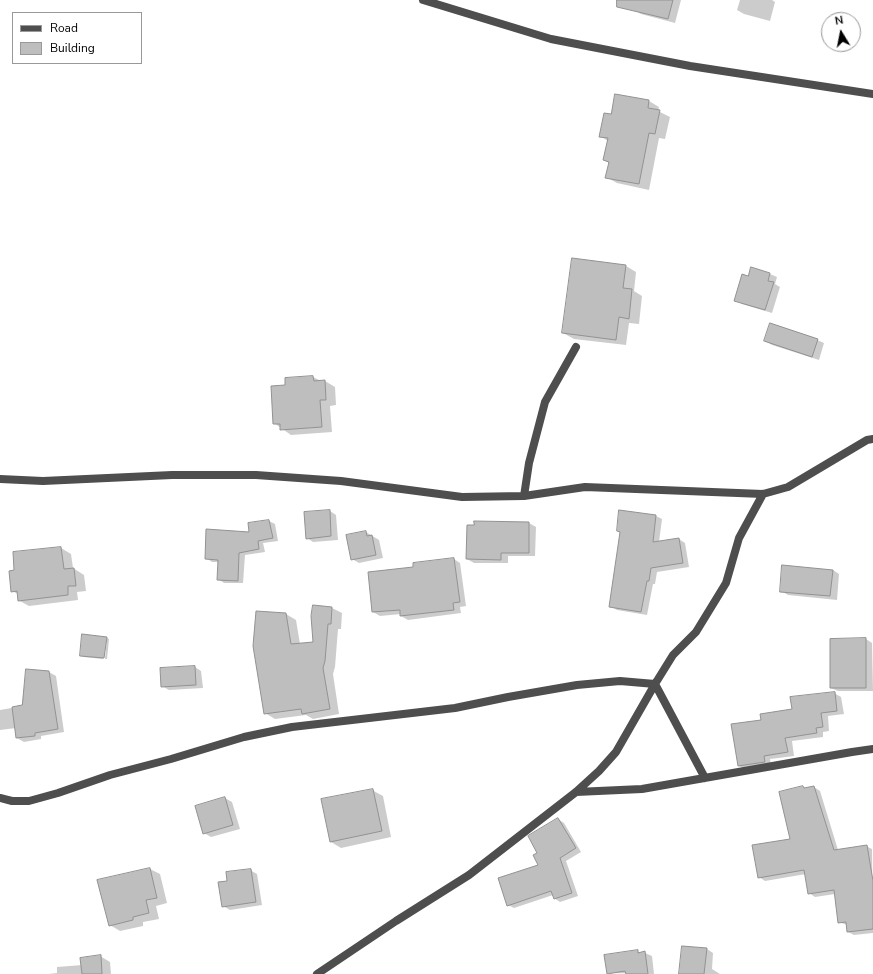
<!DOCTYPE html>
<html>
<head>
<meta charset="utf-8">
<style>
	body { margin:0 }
	#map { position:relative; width:873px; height:974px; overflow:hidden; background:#fff; font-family:"Nunito Sans",sans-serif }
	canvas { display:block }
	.legend { position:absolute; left:12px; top:12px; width:130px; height:52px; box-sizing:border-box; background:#fff; border:1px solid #999; margin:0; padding:5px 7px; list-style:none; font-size:12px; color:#000 }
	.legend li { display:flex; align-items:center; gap:8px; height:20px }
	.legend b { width:20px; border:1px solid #999 }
	.north { position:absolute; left:821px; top:12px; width:40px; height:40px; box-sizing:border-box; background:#fff; border:1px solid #999; border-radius:50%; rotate:350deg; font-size:11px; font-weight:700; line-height:16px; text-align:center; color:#000 }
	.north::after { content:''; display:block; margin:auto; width:14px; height:18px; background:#000; clip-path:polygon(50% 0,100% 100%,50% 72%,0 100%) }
</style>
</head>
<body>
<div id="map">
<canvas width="873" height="974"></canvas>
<ul class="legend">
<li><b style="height:5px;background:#4e4e4e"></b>Road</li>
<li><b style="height:11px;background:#bebebe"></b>Building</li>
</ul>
<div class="north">N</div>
</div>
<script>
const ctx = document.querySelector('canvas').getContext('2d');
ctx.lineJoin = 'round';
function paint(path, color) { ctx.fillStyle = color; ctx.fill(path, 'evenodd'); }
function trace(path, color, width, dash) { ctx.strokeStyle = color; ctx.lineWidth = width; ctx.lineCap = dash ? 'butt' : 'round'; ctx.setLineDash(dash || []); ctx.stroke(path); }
paint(new Path2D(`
	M 636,0 L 681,0 L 675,23 L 641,14 L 634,10 Z
	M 740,0 L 772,0 L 775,2 L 770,21 L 744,14 L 737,10 Z
	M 649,101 L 659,107 L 658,111 L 670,117 L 665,139 L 659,138 L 649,190 L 617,183 L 606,177 L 609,163 L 604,160 L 608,141 L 600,136 L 612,115 Z
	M 626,266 L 636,272 L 634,291 L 642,296 L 639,324 L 629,323 L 626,345 L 574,339 L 563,333 Z
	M 770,274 L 777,277 L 775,284 L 780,287 L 772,313 L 742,304 L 736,300 L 749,278 Z
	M 817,340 L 824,343 L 819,360 L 772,345 L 765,341 Z
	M 313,377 L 321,381 L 325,381 L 335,387 L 336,405 L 330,406 L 332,432 L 291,435 L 274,423 L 287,386 Z
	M 330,511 L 336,515 L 338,540 L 313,542 L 307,538 Z
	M 620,511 L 656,516 L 662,519 L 659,542 L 679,539 L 685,543 L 689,567 L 657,572 L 655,584 L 653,584 L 647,615 L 617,610 L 610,606 L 621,532 Z
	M 269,521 L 275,524 L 278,541 L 263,543 L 265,552 L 245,555 L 243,583 L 224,583 L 218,579 L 219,562 L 212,562 L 206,558 L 250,533 L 249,524 Z
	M 475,522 L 529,523 L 536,527 L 535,556 L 508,556 L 508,563 L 474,563 L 467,559 Z
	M 366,532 L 379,540 L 383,558 L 359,563 L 352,559 Z
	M 61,548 L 71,554 L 73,568 L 84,575 L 86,591 L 77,592 L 78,600 L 29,606 L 18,600 L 18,594 L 12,591 L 16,571 L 14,553 Z
	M 454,559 L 460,563 L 466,606 L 460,607 L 461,613 L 408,620 L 401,616 L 401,614 L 380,616 L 373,612 L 414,568 Z
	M 833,570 L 839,574 L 837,600 L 788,595 L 781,591 Z
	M 314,606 L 332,608 L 342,613 L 341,629 L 338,629 L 335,667 L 333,674 L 339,714 L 313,719 L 306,715 L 275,719 L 265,713 L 286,614 L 296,620 L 300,644 L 314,642 Z
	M 105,638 L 103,659 L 84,657 L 81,655 Z
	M 107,638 L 109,639 L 107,659 L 105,659 Z
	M 866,639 L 872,643 L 873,691 L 838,691 L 831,688 Z
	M 195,667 L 201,671 L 203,688 L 169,690 L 162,686 Z
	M 49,672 L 56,676 L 64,732 L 41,736 L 41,739 L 24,742 L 17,738 L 16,728 L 0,730 L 0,710 L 23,706 Z
	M 834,693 L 841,697 L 844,714 L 828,716 L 829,731 L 823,732 L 823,737 L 792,741 L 794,756 L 770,759 L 771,765 L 746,770 L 739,766 L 733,725 L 762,721 L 793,710 Z
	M 803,787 L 806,789 L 814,787 L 820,791 L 838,850 L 866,846 L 872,849 L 873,933 L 854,935 L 848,932 L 847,925 L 839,922 L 835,894 L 815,897 L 809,893 L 806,874 L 765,881 L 759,877 L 791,840 Z
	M 372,790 L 383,796 L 391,837 L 341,848 L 331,842 Z
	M 225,798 L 232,802 L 240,829 L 211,837 L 204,833 L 196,807 Z
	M 558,819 L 564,823 L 581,852 L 566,861 L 578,896 L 560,902 L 554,898 L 553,895 L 514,908 L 508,905 L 540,865 L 539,853 Z
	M 150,869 L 160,874 L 167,903 L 156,906 L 159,919 L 143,922 L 143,926 L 120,931 L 110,925 Z
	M 250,870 L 257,874 L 262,905 L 230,910 L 223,906 Z
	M 707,949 L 713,953 L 712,969 L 720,974 L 680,974 Z
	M 637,951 L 641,953 L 645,953 L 652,956 L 654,974 L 608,973 Z
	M 100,956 L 110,962 L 111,974 L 48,974 L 57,973 L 57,967 L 82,965 Z`), '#0003');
const building = new Path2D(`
	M 617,0 L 673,0 L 668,19 L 617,7 Z
	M 615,94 L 649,100 L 648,108 L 660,110 L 655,134 L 649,133 L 639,184 L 605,178 L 609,162 L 603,160 L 608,138 L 599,137 L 604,113 L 611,114 Z
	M 572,258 L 626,265 L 623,288 L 632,289 L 629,319 L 619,317 L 616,340 L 562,333 Z
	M 751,267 L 770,273 L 768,281 L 774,282 L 765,310 L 734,301 L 742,274 L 748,276 Z
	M 770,323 L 818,339 L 812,357 L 764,341 Z
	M 313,376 L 314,381 L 325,380 L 326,400 L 320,400 L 322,427 L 280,430 L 280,424 L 273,424 L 271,386 L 285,385 L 285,378 Z
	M 330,510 L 331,536 L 306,539 L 304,512 Z
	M 619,510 L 656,515 L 653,542 L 679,538 L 683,563 L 651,568 L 649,581 L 647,581 L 641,612 L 609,607 L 620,532 L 617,531 Z
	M 269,520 L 273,538 L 258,541 L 259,549 L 239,553 L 238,581 L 217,580 L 218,560 L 205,559 L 206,529 L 249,532 L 248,523 Z
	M 474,521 L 529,522 L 529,553 L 501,553 L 501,560 L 466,559 L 467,525 L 474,525 Z
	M 366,531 L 367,536 L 372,535 L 376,555 L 351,560 L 346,535 Z
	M 61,547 L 64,569 L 74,568 L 76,586 L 68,586 L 68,595 L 18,601 L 17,591 L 11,592 L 9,571 L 14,570 L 13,552 Z
	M 454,558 L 460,602 L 453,603 L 454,610 L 400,616 L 400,610 L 372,612 L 368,572 L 413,567 L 413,563 Z
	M 782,565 L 833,570 L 830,596 L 780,592 Z
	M 313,605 L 332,607 L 331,624 L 328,624 L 325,661 L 323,668 L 330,709 L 302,714 L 301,709 L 264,714 L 253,646 L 256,611 L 286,613 L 291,644 L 313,642 L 311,616 Z
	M 82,634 L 107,637 L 104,658 L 80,656 Z
	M 866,638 L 866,688 L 830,688 L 830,639 Z
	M 195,666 L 196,685 L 161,687 L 160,668 Z
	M 26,669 L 49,671 L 58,729 L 35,733 L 35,736 L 16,738 L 12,707 L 22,705 Z
	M 835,692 L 837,711 L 821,713 L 823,727 L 816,728 L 817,733 L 785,738 L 788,752 L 764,756 L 765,762 L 738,766 L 731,724 L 761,720 L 760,714 L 792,709 L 790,697 Z
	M 803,786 L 804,788 L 814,786 L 834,850 L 867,845 L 873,881 L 873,929 L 847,932 L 846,922 L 838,923 L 834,890 L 808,894 L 804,870 L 758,878 L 752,845 L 790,839 L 779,792 Z
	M 373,789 L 382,831 L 330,842 L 321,799 Z
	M 225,797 L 233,825 L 203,834 L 195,806 Z
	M 558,818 L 576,848 L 560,858 L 572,893 L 554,899 L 551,891 L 507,906 L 498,878 L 538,865 L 533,855 L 537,853 L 528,836 Z
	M 150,868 L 157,898 L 146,900 L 149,913 L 133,917 L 133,920 L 109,926 L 97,880 Z
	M 251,869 L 256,902 L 222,907 L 218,882 L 227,881 L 226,872 Z
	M 682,946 L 707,948 L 704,974 L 679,974 Z
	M 638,950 L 638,953 L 645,951 L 648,974 L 626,974 L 625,971 L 607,974 L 604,955 Z
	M 101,955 L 102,974 L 82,974 L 80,958 Z`);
paint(building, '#bebebe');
trace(building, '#929292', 1);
trace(new Path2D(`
	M 423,0 L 551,39 L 690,66 L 873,94
	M 0,479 L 43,481 L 172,475 L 256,475 L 341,481 L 462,497 L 524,496 L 585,487 L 763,494 L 788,487 L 867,440 L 873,439
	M 524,496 L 529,463 L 545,402 L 576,347
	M 655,684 L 705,778
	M 576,792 L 642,789 L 852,752 L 873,749
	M 0,798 L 12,801 L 29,801 L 58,793 L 110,775 L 171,759 L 244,737 L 292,727 L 455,708 L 508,697 L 577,685 L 620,681 L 655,684
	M 317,974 L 396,921 L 469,875 L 576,792 L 599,771 L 616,752 L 655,684 L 673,655 L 696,632 L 726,583 L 739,538 L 763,494`), '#4e4e4e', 8);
</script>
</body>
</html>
